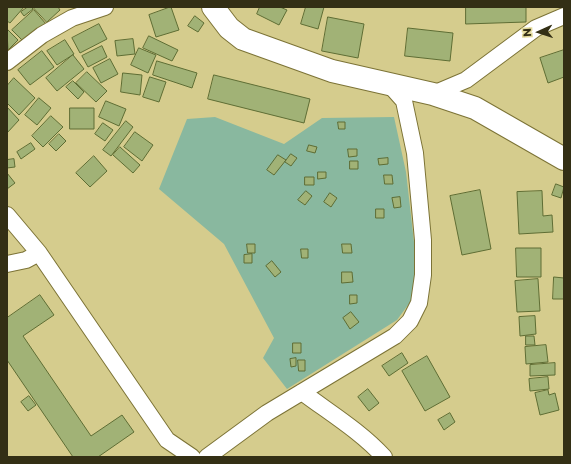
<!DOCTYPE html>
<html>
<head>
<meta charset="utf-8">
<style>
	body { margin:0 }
	#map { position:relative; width:571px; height:464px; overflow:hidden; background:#d5cc8d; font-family:Montserrat,sans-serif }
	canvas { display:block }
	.frame { position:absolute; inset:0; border:8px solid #332f15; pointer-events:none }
	.north { position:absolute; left:519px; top:12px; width:40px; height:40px; -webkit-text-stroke:3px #e2d999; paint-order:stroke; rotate:267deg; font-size:11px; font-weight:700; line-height:16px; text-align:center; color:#332f15 }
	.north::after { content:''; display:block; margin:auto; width:14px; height:18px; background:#332f15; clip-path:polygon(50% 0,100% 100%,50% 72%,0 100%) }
</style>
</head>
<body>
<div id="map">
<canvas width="571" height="464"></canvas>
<div class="frame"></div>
<div class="north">N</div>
</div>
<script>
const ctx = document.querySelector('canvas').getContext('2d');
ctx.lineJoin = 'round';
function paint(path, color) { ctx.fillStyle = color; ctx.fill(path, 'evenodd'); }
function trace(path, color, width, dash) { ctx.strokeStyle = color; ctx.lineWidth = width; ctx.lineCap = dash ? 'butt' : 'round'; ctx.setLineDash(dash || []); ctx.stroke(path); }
paint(new Path2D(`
	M 215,117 L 284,144 L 322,118 L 394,117 L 406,172 L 414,242 L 417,279 L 411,301 L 397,320 L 287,389 L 263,358 L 274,338 L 224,244 L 159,189 L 187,119 Z`), '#89b89f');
const building = new Path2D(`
	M 7,7 L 24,7 L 10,23 L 7,21 Z
	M 28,7 L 31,7 L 33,9 L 24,16 L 21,12 Z
	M 33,7 L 58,7 L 60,10 L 47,22 Z
	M 171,7 L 179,30 L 156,37 L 149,15 Z
	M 260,7 L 280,7 L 287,10 L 279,25 L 257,14 Z
	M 306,7 L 324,7 L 318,29 L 301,24 Z
	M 466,7 L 526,7 L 526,22 L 466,24 Z
	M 34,10 L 46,24 L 25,43 L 12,30 Z
	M 195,16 L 204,23 L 198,32 L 188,26 Z
	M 328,17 L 364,24 L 358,58 L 322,51 Z
	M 99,24 L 107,39 L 80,53 L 72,38 Z
	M 408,28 L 453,33 L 450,61 L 405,56 Z
	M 8,30 L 18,40 L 8,50 L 7,31 Z
	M 149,36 L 178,50 L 172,61 L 143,48 Z
	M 133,39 L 135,54 L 117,56 L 115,41 Z
	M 65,40 L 74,54 L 57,65 L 47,51 Z
	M 102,46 L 107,57 L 88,67 L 82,56 Z
	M 139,48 L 156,55 L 148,73 L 131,65 Z
	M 564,50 L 564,77 L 548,83 L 540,58 Z
	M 42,51 L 54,67 L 30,85 L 18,70 Z
	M 73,55 L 84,69 L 57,91 L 46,78 Z
	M 110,59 L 118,74 L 101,83 L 93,68 Z
	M 157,61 L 197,73 L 192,88 L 153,75 Z
	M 87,72 L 107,91 L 96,102 L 76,83 Z
	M 123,73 L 142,75 L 140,95 L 121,92 Z
	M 214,75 L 310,99 L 304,123 L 208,99 Z
	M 150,77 L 166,82 L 159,102 L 143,97 Z
	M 14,78 L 35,98 L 19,115 L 7,103 L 7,86 Z
	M 73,81 L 84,92 L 78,99 L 66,87 Z
	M 39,98 L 51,108 L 37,125 L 25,115 Z
	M 106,101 L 126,109 L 119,126 L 99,117 Z
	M 7,107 L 19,120 L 7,133 Z
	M 70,108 L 94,108 L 94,129 L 70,129 Z
	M 51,116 L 63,127 L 43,147 L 32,136 Z
	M 126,121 L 133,127 L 111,156 L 103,150 Z
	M 338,122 L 345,122 L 345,129 L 339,129 Z
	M 103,123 L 113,130 L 105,141 L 95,134 Z
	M 135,132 L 153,145 L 142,161 L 124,147 Z
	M 59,134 L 66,141 L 56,151 L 49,144 Z
	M 31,143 L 35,149 L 21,159 L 17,152 Z
	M 309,145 L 317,147 L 315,153 L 307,151 Z
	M 120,147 L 140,165 L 133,173 L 113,155 Z
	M 348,149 L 357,149 L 357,156 L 349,157 Z
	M 291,154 L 297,158 L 291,166 L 285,162 Z
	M 278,155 L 286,160 L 274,175 L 267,170 Z
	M 94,156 L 107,171 L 90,187 L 76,173 Z
	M 388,158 L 388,164 L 379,165 L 378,159 Z
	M 14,159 L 15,167 L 7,168 L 7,160 Z
	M 350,161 L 358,161 L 358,169 L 350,169 Z
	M 318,172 L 326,172 L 326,178 L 318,179 Z
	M 7,173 L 15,183 L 7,189 Z
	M 384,175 L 392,175 L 393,184 L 385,184 Z
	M 305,177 L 314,177 L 314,185 L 305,185 Z
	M 556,184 L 564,187 L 561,198 L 552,195 Z
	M 480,190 L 491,249 L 462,255 L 450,196 Z
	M 306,191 L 312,196 L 305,205 L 298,200 Z
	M 542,191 L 543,216 L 552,215 L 553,232 L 519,234 L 517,192 Z
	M 330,193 L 337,198 L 331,207 L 324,202 Z
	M 400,197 L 401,207 L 394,208 L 392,198 Z
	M 376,209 L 384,209 L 384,218 L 376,218 Z
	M 247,244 L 255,244 L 255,253 L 248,253 Z
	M 342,244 L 351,244 L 352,253 L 343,253 Z
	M 516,248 L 541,248 L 541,277 L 517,277 Z
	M 301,249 L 308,249 L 308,258 L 302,258 Z
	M 252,254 L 252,263 L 244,263 L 244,255 Z
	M 272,261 L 281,272 L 275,277 L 266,266 Z
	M 342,272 L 352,272 L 353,282 L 342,283 Z
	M 554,277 L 564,278 L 564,299 L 553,299 Z
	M 538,279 L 540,311 L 517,312 L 515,281 Z
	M 40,295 L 54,315 L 23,336 L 91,436 L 122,415 L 134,432 L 98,457 L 73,457 L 7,360 L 7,318 Z
	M 350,295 L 357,295 L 357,303 L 350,304 Z
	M 351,312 L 359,322 L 350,329 L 343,318 Z
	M 535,316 L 536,334 L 520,336 L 519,317 Z
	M 526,336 L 534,336 L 535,345 L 526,345 Z
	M 293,343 L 301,343 L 301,353 L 293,353 Z
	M 546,345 L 548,362 L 526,364 L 525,347 Z
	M 402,353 L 408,363 L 389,376 L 382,366 Z
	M 427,356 L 450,397 L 425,411 L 402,371 Z
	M 296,358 L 296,366 L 291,367 L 290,359 Z
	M 298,360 L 305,360 L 305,371 L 299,371 Z
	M 555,363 L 555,375 L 530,376 L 530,365 Z
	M 548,377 L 549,389 L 530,391 L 529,379 Z
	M 368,389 L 379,403 L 369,411 L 358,397 Z
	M 548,390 L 549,395 L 555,393 L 559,410 L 540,415 L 535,393 Z
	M 29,396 L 36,405 L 28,411 L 21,402 Z
	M 450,413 L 455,422 L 444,430 L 438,420 Z`);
paint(building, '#a1b276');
trace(building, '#5e6d34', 1);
const street = new Path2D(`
	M 7,62 L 42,35 L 72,18 L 105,7
	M 433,94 L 466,80 L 536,28 L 564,16
	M 7,215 L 39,253 L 167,440 L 192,457
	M 7,264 L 26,260 L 39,253
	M 302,392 C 330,413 360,431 384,457
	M 207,457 L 267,413 L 395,336 L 410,321 L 419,303 L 423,275 L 423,240 L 415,153 L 404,101 L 388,83`);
const secondary = new Path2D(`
	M 213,7 L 229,28 L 243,39 L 332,71 L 433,94 L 475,108 L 564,159`);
trace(street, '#7c7336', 18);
trace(secondary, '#7c7336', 24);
trace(street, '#fff', 16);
trace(secondary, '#fff', 22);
</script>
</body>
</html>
